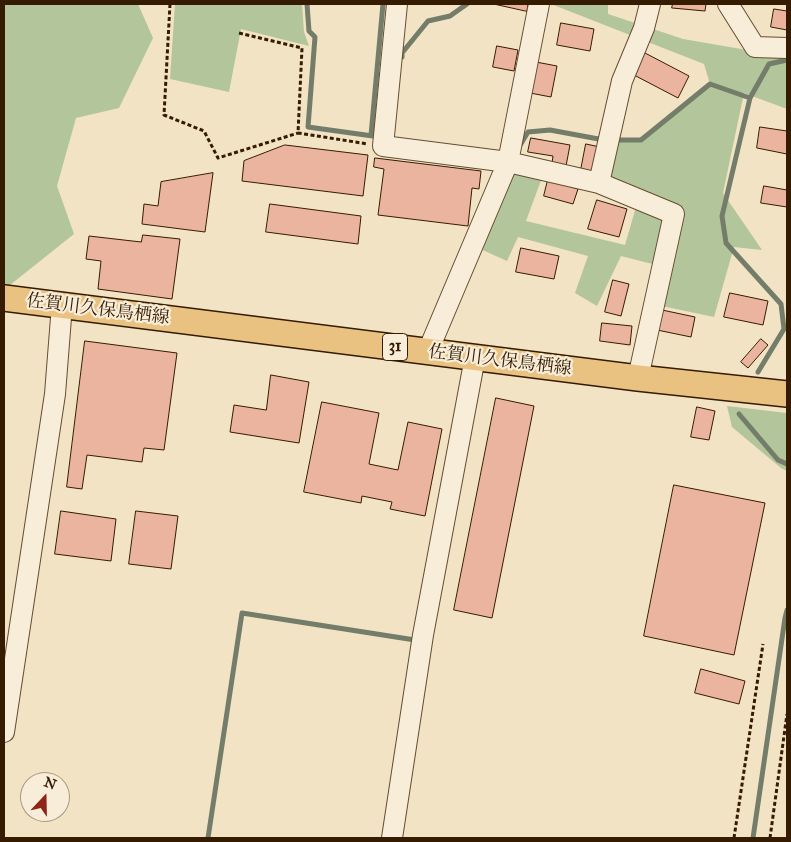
<!DOCTYPE html>
<html>
<head>
<meta charset="utf-8">
<style>
	body { margin:0 }
	#map { position:relative; width:791px; height:842px; overflow:hidden; background:#f2e3c5; font-family:"IM FELL Great Primer",serif }
	canvas { display:block }
	.frame { position:absolute; inset:0; border:5px solid #351b00; pointer-events:none }
	.north { position:absolute; left:20px; top:772px; width:50px; height:50px; box-sizing:border-box; background:#f7edd9; border:1px solid #a99982; border-radius:50%; rotate:21deg; font-size:14px; font-weight:700; line-height:20px; text-align:center; color:#351b00 }
	.north::after { content:''; display:block; margin:auto; width:18px; height:22px; background:#8f2418; clip-path:polygon(50% 0,100% 100%,50% 72%,0 100%) }
</style>
</head>
<body>
<div id="map">
<canvas width="791" height="842"></canvas>
<div class="frame"></div>
<div class="north">N</div>
</div>
<script>
const ctx = document.querySelector('canvas').getContext('2d');
ctx.lineJoin = 'round';
function paint(path, color) { ctx.fillStyle = color; ctx.fill(path, 'evenodd'); }
function trace(path, color, width, dash) { ctx.strokeStyle = color; ctx.lineWidth = width; ctx.lineCap = dash ? 'butt' : 'round'; ctx.setLineDash(dash || []); ctx.stroke(path); }
function write(font, color, halo, rows, align = 'center') {
  ctx.font = font + ' "IM FELL Great Primer","Noto Serif JP",serif'; ctx.lineWidth = 4.5; ctx.setLineDash([]); ctx.textBaseline = 'middle'; ctx.strokeStyle = halo; ctx.fillStyle = color; for (const [text, x, y, turn = 0] of rows) {
    ctx.save(); ctx.translate(x, y); ctx.rotate((+turn || 0) * Math.PI / 180); ctx.textAlign = isNaN(turn) ? turn : align; if (halo) ctx.strokeText(text, 0, 0); ctx.fillText(text, 0, 0); ctx.restore();
  }
}
paint(new Path2D(`
	M 4,4 L 138,4 L 153,38 L 119,108 L 76,118 L 57,186 L 74,234 L 10,285 L 4,284 Z
	M 175,4 L 302,4 L 304,32 L 309,46 L 241,29 L 229,92 L 170,79 Z
	M 551,4 L 608,4 L 608,14 L 683,39 L 747,50 L 787,52 L 787,109 L 744,93 L 723,193 L 762,250 L 734,247 L 714,317 L 657,305 L 664,267 L 621,256 L 597,306 L 575,293 L 588,256 L 518,237 L 507,261 L 476,247 L 510,167 L 543,175 L 526,221 L 625,245 L 638,200 L 599,183 L 608,143 L 641,140 L 710,84 L 704,64 Z
	M 727,406 L 787,413 L 787,471 L 781,468 L 732,427 Z`), '#b3c59a');
trace(new Path2D(`
	M 307,4 L 309,31 L 315,37 L 308,127 L 380,137
	M 402,57 L 402,53 L 428,21 L 450,16 L 467,4
	M 371,135 L 383,4
	M 613,140 L 641,140 L 710,84 L 750,98
	M 519,147 L 528,132 L 550,130 L 604,140
	M 758,372 L 784,329 L 781,304 L 726,243 L 722,216 L 750,98 L 769,64 L 787,60
	M 739,414 L 778,460 L 787,464
	M 208,838 L 242,613 L 415,640 L 416,636
	M 753,838 L 785,618 L 787,610`), '#737d6a', 5);
const building = new Path2D(`
	M 494,4 L 528,4 L 527,11 Z
	M 673,4 L 706,4 L 705,11 L 672,8 Z
	M 774,9 L 787,11 L 787,30 L 771,27 Z
	M 561,23 L 594,29 L 590,51 L 557,45 Z
	M 497,46 L 518,50 L 514,71 L 493,67 Z
	M 645,53 L 689,76 L 678,98 L 634,75 Z
	M 536,62 L 557,66 L 551,97 L 530,93 Z
	M 760,127 L 787,131 L 787,154 L 757,148 Z
	M 531,138 L 570,145 L 566,166 L 552,163 L 553,156 L 528,152 Z
	M 586,144 L 600,147 L 595,173 L 581,170 Z
	M 285,145 L 368,155 L 363,196 L 242,181 L 244,161 Z
	M 375,158 L 481,171 L 479,189 L 472,188 L 468,226 L 378,215 L 384,169 L 374,167 Z
	M 213,173 L 205,232 L 142,224 L 144,204 L 158,206 L 161,182 Z
	M 548,180 L 578,189 L 573,204 L 544,196 Z
	M 764,186 L 787,190 L 787,207 L 761,203 Z
	M 597,200 L 627,209 L 619,237 L 588,229 Z
	M 270,204 L 361,216 L 358,244 L 266,232 Z
	M 143,235 L 180,239 L 172,299 L 98,289 L 101,261 L 86,259 L 89,236 L 141,242 Z
	M 521,248 L 559,256 L 554,279 L 516,272 Z
	M 613,280 L 629,284 L 621,316 L 605,312 Z
	M 730,293 L 768,301 L 763,325 L 724,317 Z
	M 662,310 L 695,317 L 691,337 L 657,330 Z
	M 602,323 L 632,326 L 630,345 L 600,341 Z
	M 761,339 L 768,345 L 748,368 L 741,362 Z
	M 85,341 L 177,353 L 164,450 L 144,448 L 142,462 L 87,455 L 82,489 L 67,487 Z
	M 271,375 L 309,382 L 299,443 L 230,432 L 234,405 L 266,410 Z
	M 496,398 L 534,406 L 492,618 L 454,610 Z
	M 322,402 L 379,413 L 369,464 L 398,470 L 408,422 L 442,429 L 425,516 L 390,509 L 392,502 L 362,496 L 361,503 L 304,492 Z
	M 697,407 L 715,411 L 709,440 L 691,437 Z
	M 674,485 L 765,503 L 734,655 L 644,636 Z
	M 61,511 L 116,519 L 111,561 L 55,554 Z
	M 136,511 L 178,516 L 171,569 L 129,564 Z
	M 701,669 L 745,681 L 739,704 L 695,693 Z`);
paint(building, '#eab49e');
trace(building, '#351b00', 1);
const minor = new Path2D(`
	M 397,4 L 383,146 L 508,162 L 599,183
	M 728,4 L 755,47 L 787,48
	M 428,351 L 508,162 L 539,4
	M 638,378 L 674,214 L 599,183 L 622,81 L 644,28 L 650,4
	M 4,732 L 55,394 L 62,305
	M 392,838 L 423,635 L 473,368 L 473,357`);
const major = new Path2D(`
	M 4,298 L 638,378 L 787,394`);
trace(minor, '#644d31', 22);
trace(major, '#351b00', 28);
trace(new Path2D(`
	M 170,4 L 164,115 L 204,131 L 218,158 L 298,133
	M 239,33 L 302,48 L 298,133 L 368,144
	M 734,838 L 763,644
	M 770,838 L 787,714`), '#351b00', 3, [4, 2.5]);
trace(minor, '#f7edd9', 20);
trace(major, '#e9c282', 25);
for (const [x, y, w] of [
	[395,347,25]
]) { const box = new Path2D(); box.roundRect(x - w / 2, y - 13.5, w, 27, 4); ctx.fillStyle = '#f7edd9'; ctx.fill(box); trace(box, '#351b00', 1); }
write('bold 16px', '#351b00', null, [
	["31",395,347]
]);
write('18px', '#351b00', '#f7edd9', [
	["佐賀川久保鳥栖線",98,310,7],
	["佐賀川久保鳥栖線",500,361,7]
]);
</script>
</body>
</html>
